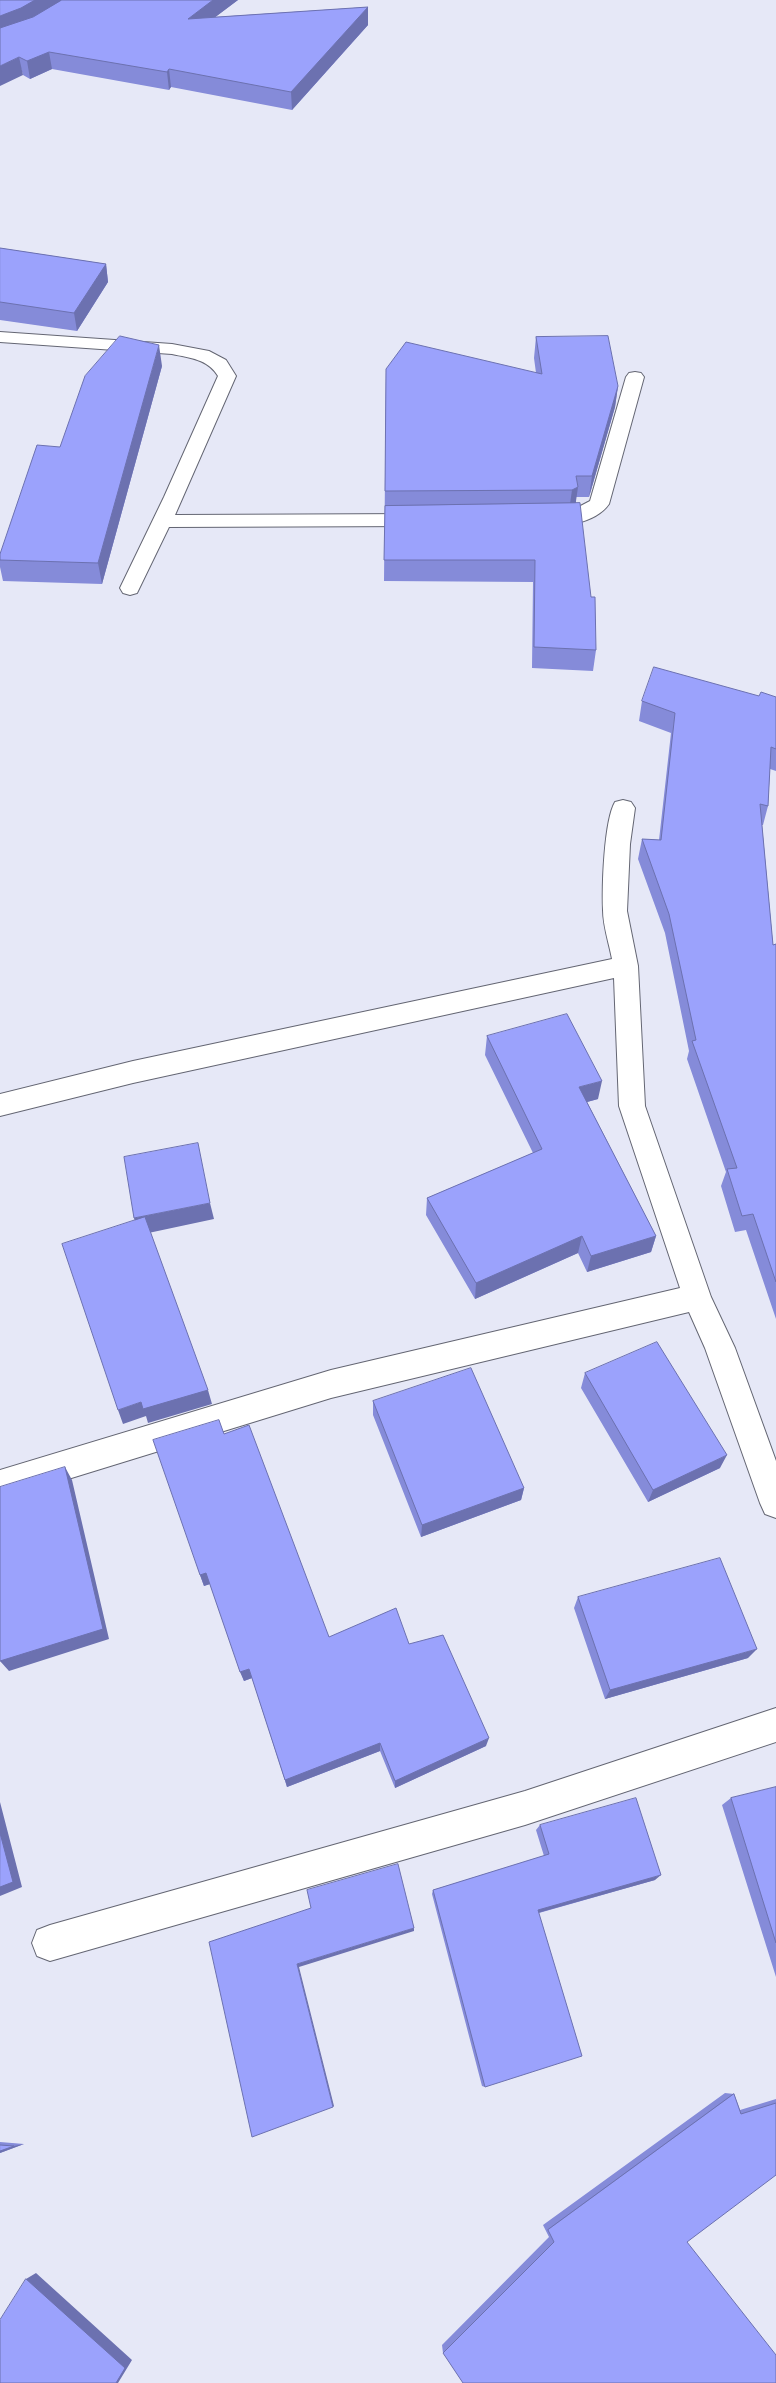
<!DOCTYPE html>
<html>
<head>
<meta charset="utf-8">
<style>
	body { margin:0 }
	canvas { display:block; background:#e6e8f7 }
</style>
</head>
<body>
<canvas width="776" height="2383"></canvas>
<script>
const ctx = document.querySelector('canvas').getContext('2d');
ctx.lineJoin = 'round';
function trace(path, color, width, dash) { ctx.strokeStyle = color; ctx.lineWidth = width; ctx.lineCap = dash ? 'butt' : 'round'; ctx.setLineDash(dash || []); ctx.stroke(path); }
function paint(path, color) { ctx.fillStyle = color; ctx.fill(path, 'evenodd'); }
const minor = new Path2D(`
	M 0,332 L 172,344 L 209,351 L 226,360 L 236,376 L 175,515 L 421,514 L 428,516 L 431,520 L 428,524 L 421,526 L 169,527 L 137,593 L 130,595 L 123,593 L 120,588 L 164,497 L 218,376 C 208,359 190,358 172,354 L 0,342 Z
	M 635,372 L 641,373 L 644,377 L 609,504 C 595,524 559,529 537,523 L 534,519 L 537,515 L 571,511 L 590,501 L 626,377 L 629,373 Z
	M 623,800 L 631,802 L 635,808 L 630,844 L 627,911 L 638,966 L 645,1106 L 711,1297 L 735,1348 L 776,1461 L 776,1518 L 765,1514 L 760,1503 L 705,1348 L 689,1312 L 331,1398 L 0,1500 L 0,1470 L 331,1370 L 680,1288 L 619,1106 L 614,978 L 133,1083 L 0,1116 L 0,1094 L 133,1061 L 612,959 C 609,943 603,926 603,910 C 602,886 604,821 615,802 Z
	M 776,1708 L 776,1742 L 525,1825 L 50,1961 L 37,1956 L 32,1943 L 37,1930 L 50,1925 L 525,1791 Z`);
trace(minor, '#646673', 2);
paint(minor, '#fff');
paint(new Path2D(`
	M 0,0 L 238,0 L 215,17 L 368,7 L 368,25 L 292,110 L 171,87 L 169,90 L 52,69 L 30,79 L 23,75 Z
	M 0,248 L 106,264 L 108,282 L 77,331 L 0,320 Z
	M 536,337 L 618,386 L 615,407 L 589,497 L 576,497 L 576,504 L 596,650 L 593,671 L 532,668 L 533,582 L 384,581 L 386,369 L 536,373 L 534,358 Z
	M 162,366 L 102,584 L 3,581 L 0,567 L 0,554 L 60,447 Z
	M 759,696 L 776,697 L 776,771 L 770,769 L 768,806 L 763,825 L 762,825 L 773,945 L 776,944 L 776,1319 L 746,1230 L 735,1232 L 721,1186 L 726,1172 L 687,1059 L 689,1051 L 665,933 L 638,859 L 642,839 L 659,840 L 671,733 L 639,721 L 642,701 Z
	M 487,1036 L 598,1099 L 587,1102 L 656,1236 L 651,1252 L 587,1272 L 578,1253 L 475,1299 L 426,1215 L 427,1198 L 533,1153 L 485,1055 Z
	M 585,1373 L 720,1468 L 648,1502 L 581,1388 Z
	M 373,1401 L 524,1488 L 521,1500 L 421,1537 L 373,1415 Z
	M 224,1434 L 329,1637 L 409,1644 L 486,1746 L 395,1788 L 380,1751 L 287,1787 L 252,1678 L 244,1681 L 210,1584 L 204,1586 L 200,1575 Z
	M 578,1597 L 748,1658 L 605,1699 L 574,1608 Z
	M 776,1787 L 776,1977 L 722,1805 L 731,1798 Z
	M 540,1825 L 655,1880 L 539,1913 L 485,2087 L 482,2086 L 432,1894 L 433,1890 L 544,1856 L 536,1830 Z
	M 725,2093 L 734,2094 L 740,2110 L 776,2099 L 776,2175 L 443,2353 L 442,2345 L 549,2237 L 543,2225 Z
	M 0,2142 L 24,2144 L 0,2153 Z`), '#858bd9');
paint(new Path2D(`
	M 35,0 L 69,0 L 0,35 L 0,16 Z
	M 213,0 L 238,0 L 189,37 L 188,19 Z
	M 368,7 L 368,25 L 292,110 L 291,92 Z
	M 49,52 L 52,69 L 30,79 L 27,61 Z
	M 19,57 L 23,75 L 0,86 L 0,66 Z
	M 169,69 L 171,87 L 169,90 L 167,72 Z
	M 106,264 L 108,282 L 77,331 L 74,313 Z
	M 159,345 L 162,366 L 102,584 L 98,563 Z
	M 618,386 L 615,407 L 589,497 L 592,476 Z
	M 578,487 L 575,508 L 569,511 L 572,490 Z
	M 602,1081 L 598,1099 L 576,1105 L 579,1087 Z
	M 210,1203 L 214,1219 L 139,1235 L 134,1218 Z
	M 582,1236 L 578,1253 L 475,1299 L 476,1283 Z
	M 656,1236 L 651,1252 L 587,1272 L 591,1256 Z
	M 208,1390 L 212,1404 L 148,1423 L 146,1416 L 123,1424 L 118,1410 L 141,1402 Z
	M 727,1455 L 720,1468 L 648,1502 L 653,1490 Z
	M 65,1467 L 72,1480 L 109,1639 L 9,1671 L 0,1661 Z
	M 524,1488 L 521,1500 L 421,1537 L 422,1525 Z
	M 206,1573 L 210,1584 L 204,1586 L 200,1575 Z
	M 757,1649 L 748,1658 L 605,1699 L 610,1690 Z
	M 249,1669 L 252,1678 L 244,1681 L 240,1672 Z
	M 489,1738 L 486,1746 L 395,1788 L 395,1781 Z
	M 380,1743 L 380,1751 L 287,1787 L 285,1780 Z
	M 0,1802 L 22,1887 L 0,1896 Z
	M 661,1875 L 655,1880 L 534,1914 L 538,1910 Z
	M 414,1928 L 414,1931 L 299,1967 L 334,2106 L 333,2107 L 297,1964 Z
	M 24,2144 L 0,2153 L 0,2151 L 14,2146 Z
	M 36,2273 L 132,2360 L 118,2383 L 116,2383 L 26,2279 Z`), '#6c71b0');
const building = new Path2D(`
	M 0,0 L 35,0 L 21,8 L 0,16 Z
	M 62,0 L 213,0 L 188,19 L 368,7 L 291,92 L 169,69 L 167,72 L 49,52 L 27,61 L 19,57 L 0,66 L 0,28 L 33,17 Z
	M 0,248 L 106,264 L 74,313 L 0,302 Z
	M 120,336 L 159,345 L 98,563 L 0,560 L 0,554 L 37,445 L 60,447 L 85,376 Z
	M 608,336 L 618,386 L 592,476 L 576,476 L 578,487 L 572,490 L 385,491 L 386,369 L 406,342 L 542,374 L 536,337 Z
	M 580,503 L 591,597 L 595,597 L 596,650 L 534,647 L 535,560 L 384,560 L 385,506 Z
	M 654,667 L 759,696 L 761,692 L 776,697 L 776,749 L 771,747 L 768,806 L 760,804 L 773,945 L 776,944 L 776,1282 L 753,1214 L 742,1216 L 727,1169 L 737,1168 L 692,1041 L 696,1040 L 669,914 L 642,839 L 661,840 L 675,713 L 642,701 Z
	M 567,1014 L 602,1081 L 579,1087 L 656,1236 L 591,1256 L 582,1236 L 476,1283 L 427,1198 L 542,1149 L 487,1036 Z
	M 198,1143 L 210,1203 L 134,1218 L 124,1157 Z
	M 145,1217 L 208,1390 L 143,1409 L 141,1402 L 118,1410 L 62,1244 Z
	M 657,1342 L 727,1455 L 653,1490 L 585,1373 Z
	M 471,1368 L 524,1488 L 422,1525 L 373,1401 Z
	M 219,1420 L 224,1434 L 249,1425 L 329,1637 L 396,1608 L 409,1644 L 443,1635 L 489,1738 L 395,1781 L 380,1743 L 285,1780 L 249,1669 L 240,1672 L 206,1573 L 200,1575 L 153,1440 Z
	M 65,1467 L 103,1629 L 0,1661 L 0,1487 Z
	M 720,1558 L 757,1649 L 610,1690 L 578,1597 Z
	M 776,1787 L 776,1943 L 731,1798 Z
	M 636,1798 L 661,1875 L 538,1910 L 582,2056 L 485,2087 L 433,1890 L 549,1854 L 540,1825 Z
	M 0,1833 L 13,1882 L 0,1887 Z
	M 398,1864 L 414,1928 L 297,1964 L 333,2107 L 252,2137 L 209,1942 L 311,1908 L 307,1890 Z
	M 734,2094 L 741,2114 L 776,2103 L 776,2175 L 687,2242 L 776,2355 L 776,2383 L 463,2383 L 443,2353 L 554,2242 L 548,2230 Z
	M 0,2145 L 14,2146 L 0,2151 Z
	M 26,2279 L 125,2368 L 116,2383 L 0,2383 L 0,2320 Z`);
paint(building, '#9ba2fc');
trace(building, '#6c71b0', 1);
</script>
</body>
</html>
